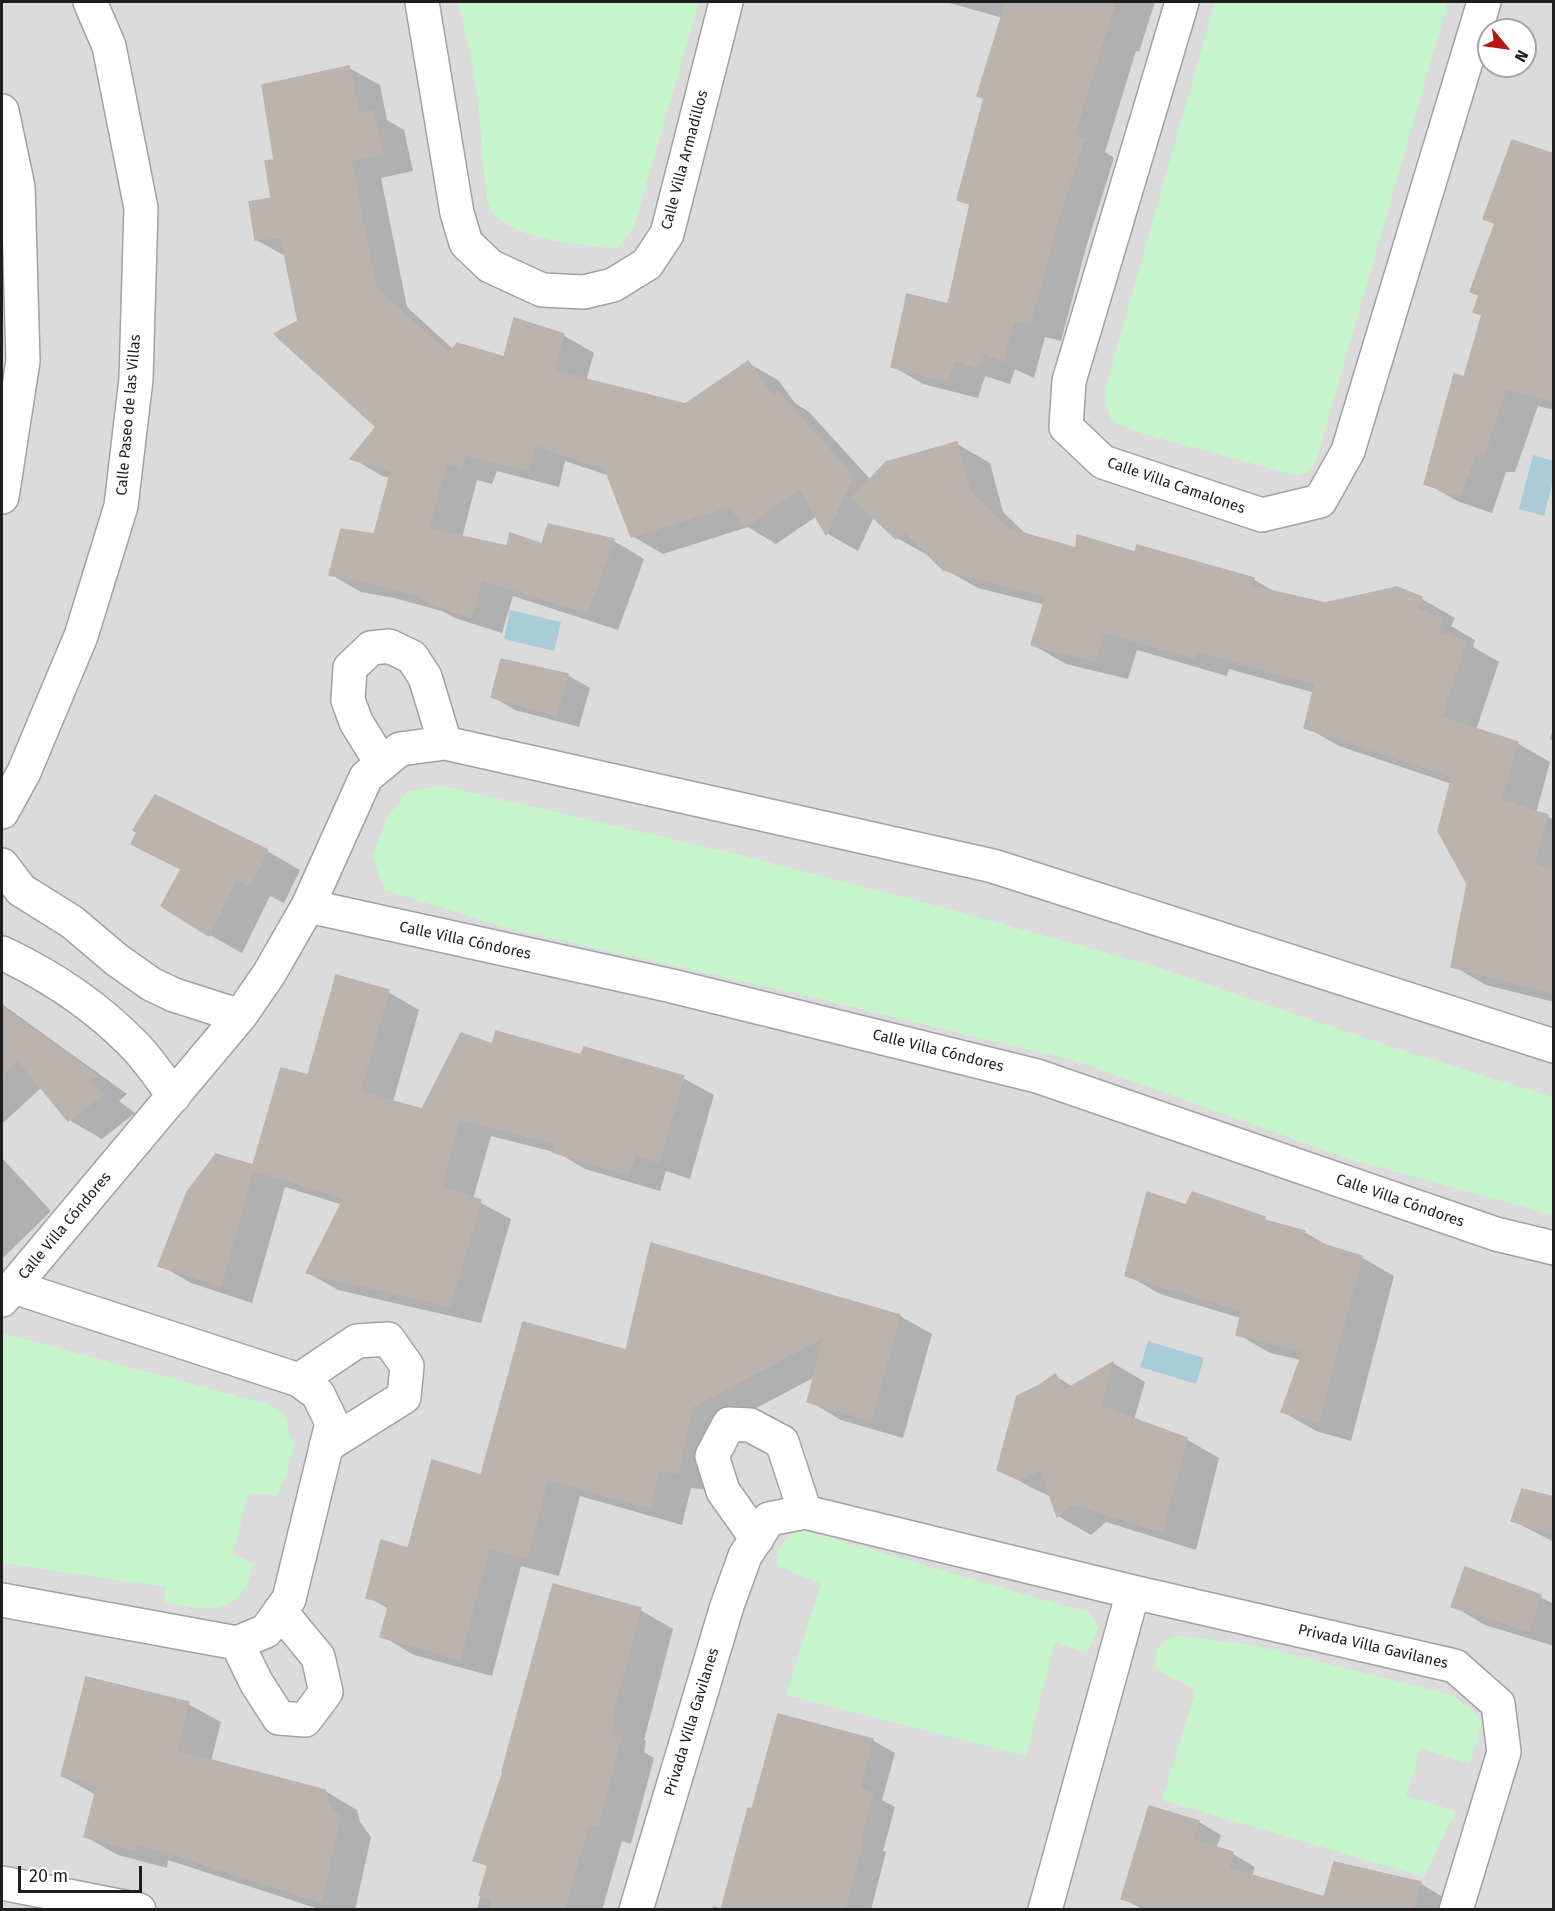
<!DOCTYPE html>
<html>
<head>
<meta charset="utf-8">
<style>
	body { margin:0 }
	#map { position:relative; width:1555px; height:1911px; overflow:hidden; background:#eeebe5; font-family:"Fira Sans",sans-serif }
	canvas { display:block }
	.frame { position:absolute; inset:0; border:3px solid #1e1e1e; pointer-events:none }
	.north { position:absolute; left:1477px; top:18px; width:60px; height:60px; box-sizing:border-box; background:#fff; border:2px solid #a5a5a5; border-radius:50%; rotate:119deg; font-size:16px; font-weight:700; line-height:24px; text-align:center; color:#1e1e1e }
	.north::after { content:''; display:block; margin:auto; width:21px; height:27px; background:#ba1712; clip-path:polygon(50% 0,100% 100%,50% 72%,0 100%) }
	.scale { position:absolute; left:18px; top:1866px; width:124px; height:27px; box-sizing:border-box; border:3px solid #1e1e1e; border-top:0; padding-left:8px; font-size:18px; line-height:21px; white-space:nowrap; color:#1e1e1e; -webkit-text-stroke:4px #fff; paint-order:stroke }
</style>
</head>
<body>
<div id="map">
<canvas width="1555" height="1911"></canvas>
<div class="frame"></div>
<div class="north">N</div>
<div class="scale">20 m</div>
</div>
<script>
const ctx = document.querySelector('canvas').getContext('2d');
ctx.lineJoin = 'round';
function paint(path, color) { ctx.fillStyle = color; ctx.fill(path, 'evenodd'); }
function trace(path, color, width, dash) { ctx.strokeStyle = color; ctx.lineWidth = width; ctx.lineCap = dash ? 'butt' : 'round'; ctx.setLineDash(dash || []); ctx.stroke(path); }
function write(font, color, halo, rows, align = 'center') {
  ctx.font = font + ' "Fira Sans",sans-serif'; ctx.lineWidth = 5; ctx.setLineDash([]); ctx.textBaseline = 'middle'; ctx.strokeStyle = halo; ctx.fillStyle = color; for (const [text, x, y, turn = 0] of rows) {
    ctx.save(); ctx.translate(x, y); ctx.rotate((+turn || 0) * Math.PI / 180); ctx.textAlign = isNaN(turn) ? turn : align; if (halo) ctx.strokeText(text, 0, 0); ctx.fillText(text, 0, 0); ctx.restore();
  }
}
paint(new Path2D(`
	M 2,2 L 1553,2 L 1553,1909 L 2,1909 ZM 1489,30 L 1525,30 L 1525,66 L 1489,66 Z`), '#dcdbdb');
paint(new Path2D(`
	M 458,2 L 699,2 L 634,227 L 617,249 C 581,244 524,242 496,216 C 485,207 486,186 484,173 C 481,143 480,112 475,82 C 471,55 464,28 458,2 Z
	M 1215,2 L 1448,2 L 1316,461 L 1310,471 L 1298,476 L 1144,434 L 1112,422 L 1106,404 L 1106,386 Z
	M 444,786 L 741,855 L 949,909 L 1150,965 L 1395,1048 L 1553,1097 L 1553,1215 L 1349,1159 L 1076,1061 L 794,993 L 507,928 L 384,890 L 372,855 L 389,815 L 407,791 Z
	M 2,1333 L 271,1405 L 283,1414 L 294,1445 L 287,1472 L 277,1496 L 248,1493 L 233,1555 L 254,1563 C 251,1570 250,1579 246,1586 C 229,1619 194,1607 165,1602 L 165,1587 L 2,1563 Z
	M 798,1528 L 1065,1606 L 1088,1611 L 1099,1627 L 1087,1653 L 1055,1642 L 1026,1756 L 786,1695 L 821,1584 L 778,1566 L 778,1549 Z
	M 1179,1636 L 1254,1645 L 1452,1695 L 1474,1711 L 1482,1724 L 1470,1764 L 1421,1748 L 1406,1796 L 1456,1811 L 1424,1877 L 1162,1800 L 1196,1690 L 1156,1669 C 1154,1650 1159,1638 1179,1636 Z`), '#c6f4cb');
paint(new Path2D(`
	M 1533,455 L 1553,461 L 1553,481 L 1544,516 L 1519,509 Z
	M 510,610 L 561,622 L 554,651 L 504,639 Z
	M 1148,1341 L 1204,1358 L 1196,1384 L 1140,1367 Z`), '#a9ccd8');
paint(new Path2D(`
	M 946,2 L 1155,2 L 1139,52 L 1136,51 L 1105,152 L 1114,158 L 1087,244 L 1061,341 L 1045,337 L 1034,378 L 1015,369 L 1010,384 L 985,376 L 978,398 L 923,384 L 892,366 L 949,306 L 971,206 L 959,199 L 985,98 L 1003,18 Z
	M 349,68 L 380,85 L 387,120 L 404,130 L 413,171 L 381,178 L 407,307 L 454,350 L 505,359 L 563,335 L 594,353 L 586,381 L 685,406 L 748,363 L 778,380 L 795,403 L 809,412 L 871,480 L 957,444 L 990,463 L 1003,512 L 1028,536 L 1077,550 L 1136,553 L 1253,579 L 1277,593 L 1325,605 L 1397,589 L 1422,599 L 1455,618 L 1451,626 L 1475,640 L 1473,647 L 1499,662 L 1476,730 L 1517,743 L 1550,762 L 1536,813 L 1554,819 L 1554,1002 L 1486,985 L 1453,966 L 1469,884 L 1452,784 L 1339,746 L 1306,727 L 1315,693 L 1229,669 L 1227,676 L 1137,650 L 1128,679 L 1066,664 L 1033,645 L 1045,605 L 978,588 L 944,569 L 931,557 L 897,538 L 874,517 L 858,551 L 828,534 L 817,516 L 776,544 L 748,527 L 663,554 L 632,536 L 610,476 L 565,461 L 559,487 L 497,471 L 492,484 L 477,480 L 462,538 L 508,548 L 543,546 L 549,526 L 614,541 L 644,559 L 618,630 L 513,596 L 502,633 L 455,618 L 442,611 L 394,598 L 361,592 L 330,574 L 375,536 L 390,478 L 382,476 L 352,458 L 378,427 L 300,322 L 287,257 L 256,240 L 272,199 L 275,162 Z
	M 1554,156 L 1554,410 L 1538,406 L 1515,472 L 1506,472 L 1492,513 L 1457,501 L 1426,483 L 1466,378 L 1483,316 L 1475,311 L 1480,296 L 1472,291 L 1496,225 L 1484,218 Z
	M 567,675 L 590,688 L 579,727 L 515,710 L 493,697 Z
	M 1554,724 L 1554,741 L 1550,739 Z
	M 133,843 L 267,851 L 300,870 L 284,903 L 270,896 L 242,953 L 210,935 L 182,870 Z
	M 388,992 L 419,1010 L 393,1102 L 423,1111 L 492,1046 L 582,1057 L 683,1078 L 714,1095 L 690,1179 L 666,1171 L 660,1191 L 585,1169 L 558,1153 L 491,1136 L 473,1199 L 511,1219 L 481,1323 L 338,1290 L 308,1273 L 343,1205 L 285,1187 L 252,1303 L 191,1283 L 160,1265 L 254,1166 L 309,1076 Z
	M 2,1004 L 127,1094 L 119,1101 L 135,1113 L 102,1139 L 69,1120 L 42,1087 L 2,1124 Z
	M 2,1158 L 51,1211 L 2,1259 Z
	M 1187,1207 L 1264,1218 L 1275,1225 L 1304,1232 L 1334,1249 L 1361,1257 L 1394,1276 L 1351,1441 L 1316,1431 L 1283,1412 L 1301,1360 L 1270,1353 L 1237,1334 L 1241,1318 L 1160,1294 L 1127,1275 Z
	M 652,1245 L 900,1316 L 932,1334 L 903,1438 L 841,1420 L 809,1401 L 815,1377 L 724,1425 L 710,1490 L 691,1488 L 682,1525 L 580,1496 L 559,1576 L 521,1566 L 492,1676 L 414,1655 L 382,1636 L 389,1609 L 368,1597 L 409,1550 L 482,1477 L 627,1352 Z
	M 1113,1363 L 1145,1382 L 1134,1420 L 1186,1439 L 1219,1458 L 1196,1550 L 1106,1522 L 1091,1535 L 1058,1516 L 1052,1497 L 1032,1488 L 999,1469 L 1038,1388 L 1055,1376 L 1073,1387 Z
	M 1554,1499 L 1554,1542 L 1513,1521 Z
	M 1540,1597 L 1554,1604 L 1554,1646 L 1485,1625 L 1453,1606 Z
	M 640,1610 L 673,1629 L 644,1740 L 646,1741 L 644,1752 L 654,1758 L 631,1844 L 622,1841 L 602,1910 L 477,1910 L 488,1867 L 475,1860 Z
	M 188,1704 L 221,1722 L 211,1761 L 325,1791 L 357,1810 L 360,1822 L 371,1837 L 355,1910 L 322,1910 L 168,1860 L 167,1868 L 118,1855 L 86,1837 L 96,1795 L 62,1776 Z
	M 872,1740 L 895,1753 L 882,1800 L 895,1807 L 883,1851 L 886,1852 L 871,1910 L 712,1910 L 713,1906 L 723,1909 L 753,1811 Z
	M 1199,1822 L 1221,1835 L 1216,1849 L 1233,1854 L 1255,1867 L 1252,1876 L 1325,1899 L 1335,1864 L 1421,1884 L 1443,1897 L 1439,1910 L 1143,1910 L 1123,1898 Z`), '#0003');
const building = new Path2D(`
	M 1006,2 L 1115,2 L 1074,136 L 1084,139 L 1056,226 L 1030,325 L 1014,320 L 1003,361 L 984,353 L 978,368 L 954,360 L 947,381 L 891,367 L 907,294 L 948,304 L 970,204 L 957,200 L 984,98 L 977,96 Z
	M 349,66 L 359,113 L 373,111 L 383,154 L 351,161 L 376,288 L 449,354 L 457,343 L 504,357 L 514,318 L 564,334 L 554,371 L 685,404 L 748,361 L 773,397 L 778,392 L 853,476 L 826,535 L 800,489 L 745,527 L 730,506 L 631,537 L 605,469 L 535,445 L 528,470 L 466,455 L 461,467 L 446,463 L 429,529 L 507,546 L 510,533 L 542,544 L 548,524 L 614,539 L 587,613 L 482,580 L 471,617 L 423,601 L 424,597 L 361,581 L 329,575 L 341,529 L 374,534 L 391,471 L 350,459 L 376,427 L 274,334 L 298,321 L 281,237 L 255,240 L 249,202 L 271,198 L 265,161 L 274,160 L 262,85 Z
	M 1512,140 L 1554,154 L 1554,401 L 1506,389 L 1484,455 L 1475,455 L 1460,496 L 1424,484 L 1454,374 L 1464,377 L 1482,315 L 1473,312 L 1479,295 L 1470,292 L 1495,223 L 1483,219 Z
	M 957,442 L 970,492 L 1009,529 L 1076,548 L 1077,535 L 1135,552 L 1137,545 L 1254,578 L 1251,586 L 1325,603 L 1397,587 L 1422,597 L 1417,609 L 1443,619 L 1438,633 L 1466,642 L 1441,717 L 1518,742 L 1501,800 L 1548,815 L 1534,864 L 1554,870 L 1554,993 L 1451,967 L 1467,884 L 1438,831 L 1452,777 L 1304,728 L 1315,684 L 1196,651 L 1194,658 L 1104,632 L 1095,661 L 1031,645 L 1046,596 L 943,570 L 905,532 L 896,539 L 852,498 L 886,462 Z
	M 501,659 L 568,674 L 556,716 L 491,697 Z
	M 155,795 L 268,850 L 250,886 L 237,878 L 209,936 L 161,906 L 181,869 L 131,844 L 137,832 L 133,830 Z
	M 336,975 L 389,990 L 360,1092 L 422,1109 L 461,1033 L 492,1044 L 496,1031 L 581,1055 L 584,1047 L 684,1076 L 659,1162 L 635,1155 L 629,1175 L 552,1152 L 555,1144 L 460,1119 L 441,1187 L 481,1200 L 450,1306 L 306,1273 L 344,1198 L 253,1170 L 221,1286 L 158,1266 L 187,1192 L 216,1154 L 253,1165 L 281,1068 L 308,1075 Z
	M 2,1007 L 96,1075 L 88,1081 L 104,1094 L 68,1121 L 18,1060 L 2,1075 Z
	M 1147,1192 L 1186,1205 L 1192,1192 L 1265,1217 L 1264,1220 L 1305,1231 L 1302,1238 L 1362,1256 L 1318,1423 L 1281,1412 L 1303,1351 L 1236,1335 L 1242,1310 L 1125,1276 Z
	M 651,1243 L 900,1315 L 871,1420 L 807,1402 L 824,1337 L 692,1407 L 678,1473 L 659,1470 L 650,1508 L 548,1479 L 527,1558 L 489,1548 L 460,1659 L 380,1637 L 389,1604 L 366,1598 L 381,1540 L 408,1548 L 432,1460 L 481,1475 L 523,1322 L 626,1350 Z
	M 1113,1362 L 1100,1406 L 1187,1438 L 1162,1532 L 1073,1504 L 1057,1517 L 1041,1469 L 1020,1480 L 997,1470 L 1017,1396 L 1038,1386 L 1055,1374 L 1065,1390 Z
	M 1522,1489 L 1554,1497 L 1554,1534 L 1511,1521 Z
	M 1465,1567 L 1541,1595 L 1529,1631 L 1451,1607 Z
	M 553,1584 L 641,1608 L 611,1720 L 614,1721 L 611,1734 L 621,1738 L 598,1826 L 589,1823 L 564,1910 L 490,1910 L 492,1900 L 479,1895 L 488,1865 L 473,1861 L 503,1772 L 502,1771 Z
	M 86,1677 L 189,1702 L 177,1751 L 325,1790 L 328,1803 L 340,1818 L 321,1902 L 136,1843 L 135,1850 L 84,1837 L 97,1786 L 61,1776 Z
	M 778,1714 L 873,1739 L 860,1789 L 873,1793 L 861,1837 L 864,1838 L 845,1910 L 721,1910 L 748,1808 L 752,1809 Z
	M 1149,1806 L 1199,1821 L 1193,1840 L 1233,1852 L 1229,1868 L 1324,1897 L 1334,1862 L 1421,1882 L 1413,1910 L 1158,1910 L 1121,1899 Z`);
paint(building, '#bbb4ae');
trace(building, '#beb3a9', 1.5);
const minor = new Path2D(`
	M 422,2 L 457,213 L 466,243 L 490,266 L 542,290 L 584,292 L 613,285 L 647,264 L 667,234 L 726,2
	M 1182,2 L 1069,381 L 1066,427 L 1103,462 L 1262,515 L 1320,501 L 1348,451 L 1484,2
	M 2,111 L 18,187 L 23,361 L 2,497
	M 382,764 L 356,722 L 348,700 L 350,668 L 371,648 L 389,646 L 412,657 L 425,677 L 445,743
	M 2,812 L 24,772 L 81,636 L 121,506 L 136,379 L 141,208 L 109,46 L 90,2
	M 2,865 L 21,890 L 72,922 L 117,960 L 151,984 L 174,995 L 240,1016
	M 308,906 L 672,986 L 1037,1076 L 1496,1234 L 1554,1248
	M 2,953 C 51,976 96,1006 134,1045 C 149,1060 161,1079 174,1096
	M 2,1300 L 240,1016 L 269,974 L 308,906 L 366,777 L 400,749 L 445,743 L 993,866 L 1554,1046
	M 299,1380 L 357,1341 L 388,1339 L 407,1366 L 404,1397 L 326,1446
	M 757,1539 L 723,1491 L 712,1456 L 729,1424 L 750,1425 L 782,1442 L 805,1512
	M 2,1600 L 237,1643 L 266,1631 L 289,1599 L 332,1423 L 318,1394 L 299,1380 L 14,1287
	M 237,1643 L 256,1682 L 279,1718 L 305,1720 L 326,1692 L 318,1657 L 280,1611
	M 2,1883 L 139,1910
	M 636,1910 L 727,1606 L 745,1556 L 769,1519 L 805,1512 L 1133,1592 L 1455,1666 L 1498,1704 L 1504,1752 L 1456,1910
	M 1045,1910 L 1133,1592`);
trace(minor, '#a2a2a2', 36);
trace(minor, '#fff', 33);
write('15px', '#1e1e1e', '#fff', [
	["Calle Villa Armadillos",685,160,-75],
	["Calle Paseo de las Villas",129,415,-85],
	["Calle Villa Camalones",1176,486,19],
	["Calle Villa Cóndores",465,941,12],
	["Calle Villa Cóndores",938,1051,14],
	["Calle Villa Cóndores",1400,1201,19],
	["Calle Villa Cóndores",65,1226,-50],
	["Privada Villa Gavilanes",1373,1647,13],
	["Privada Villa Gavilanes",692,1722,-73]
]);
</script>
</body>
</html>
